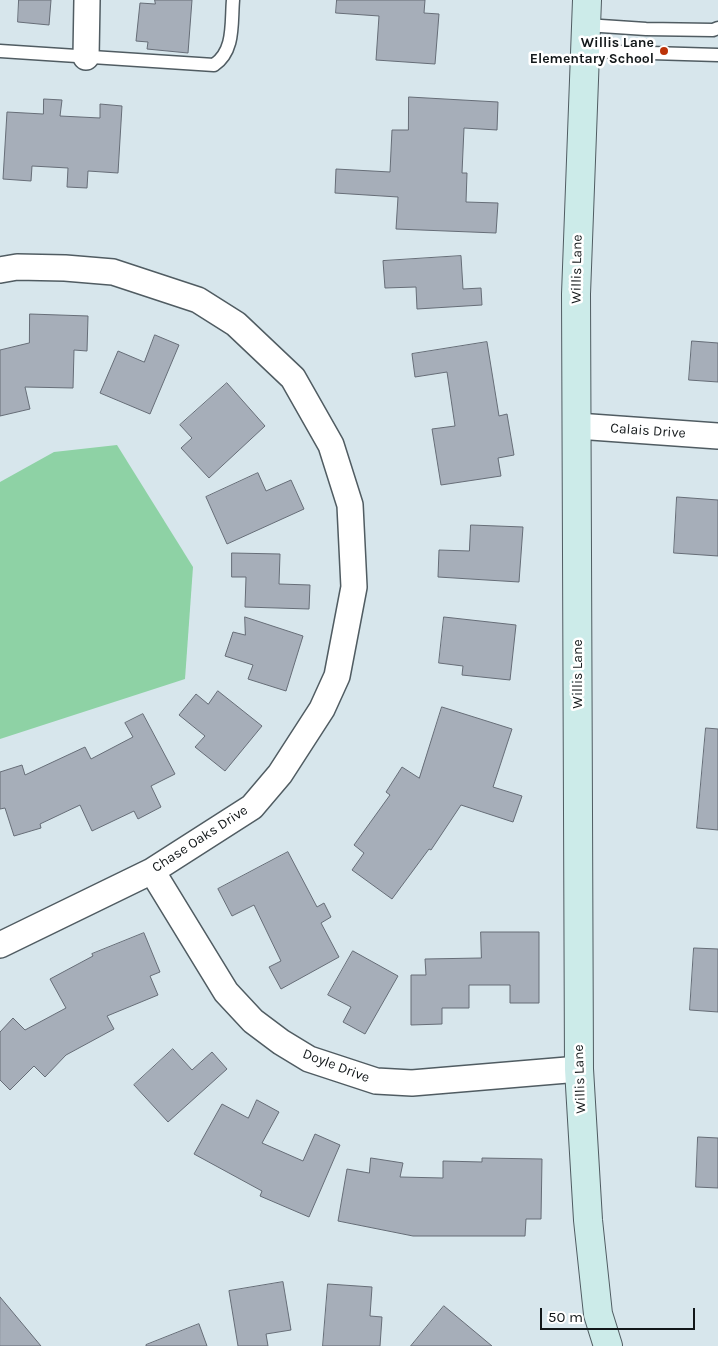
<!DOCTYPE html>
<html>
<head>
<meta charset="utf-8">
<style>
	body { margin:0 }
	#map { position:relative; width:718px; height:1346px; overflow:hidden; background:#d7e6ec; font-family:Karla,sans-serif }
	canvas { display:block }
	.scale { position:absolute; left:540px; top:1308px; width:155px; height:22px; box-sizing:border-box; border:2px solid #121719; border-top:0; padding-left:6px; font-size:15px; line-height:18px; white-space:nowrap; color:#121719; -webkit-text-stroke:4px #fff; paint-order:stroke }
</style>
</head>
<body>
<div id="map">
<canvas width="718" height="1346"></canvas>
<div class="scale">50 m</div>
</div>
<script>
const ctx = document.querySelector('canvas').getContext('2d');
ctx.lineJoin = 'round';
function paint(path, color) { ctx.fillStyle = color; ctx.fill(path, 'evenodd'); }
function trace(path, color, width, dash) { ctx.strokeStyle = color; ctx.lineWidth = width; ctx.lineCap = dash ? 'butt' : 'round'; ctx.setLineDash(dash || []); ctx.stroke(path); }
function write(font, color, halo, rows, align = 'center') {
  ctx.font = font + ' Karla,sans-serif'; ctx.lineWidth = 5; ctx.setLineDash([]); ctx.textBaseline = 'middle'; ctx.strokeStyle = halo; ctx.fillStyle = color; for (const [text, x, y, turn = 0] of rows) {
    ctx.save(); ctx.translate(x, y); ctx.rotate((+turn || 0) * Math.PI / 180); ctx.textAlign = isNaN(turn) ? turn : align; if (halo) ctx.strokeText(text, 0, 0); ctx.fillText(text, 0, 0); ctx.restore();
  }
}
paint(new Path2D(`
	M 117,445 L 193,567 L 185,679 L 0,739 L 0,482 L 54,452 Z`), '#8ed2a5');
const building = new Path2D(`
	M 19,0 L 51,0 L 49,25 L 18,22 Z
	M 155,0 L 192,0 L 188,53 L 147,49 L 148,42 L 136,41 L 140,3 L 155,4 Z
	M 337,0 L 425,0 L 424,13 L 439,14 L 435,64 L 376,60 L 379,16 L 336,13 Z
	M 409,97 L 498,102 L 497,130 L 464,128 L 462,173 L 467,173 L 466,202 L 498,203 L 496,233 L 396,229 L 398,197 L 335,193 L 336,169 L 390,172 L 392,130 L 408,130 Z
	M 44,99 L 62,100 L 60,116 L 100,118 L 100,104 L 122,106 L 118,173 L 88,171 L 87,188 L 67,187 L 68,168 L 32,166 L 31,181 L 3,179 L 7,112 L 43,114 Z
	M 461,256 L 463,289 L 481,288 L 482,305 L 417,309 L 416,287 L 385,288 L 383,261 Z
	M 30,314 L 88,316 L 87,351 L 74,350 L 73,388 L 25,387 L 30,409 L 0,416 L 0,350 L 29,343 Z
	M 155,335 L 179,345 L 150,414 L 100,393 L 118,351 L 144,362 Z
	M 692,341 L 718,343 L 718,382 L 689,380 Z
	M 487,342 L 499,416 L 507,414 L 514,455 L 498,458 L 501,476 L 441,485 L 432,429 L 455,426 L 447,372 L 415,377 L 412,354 Z
	M 227,383 L 265,426 L 209,478 L 181,448 L 192,438 L 180,425 Z
	M 258,473 L 266,491 L 291,480 L 304,509 L 227,544 L 206,497 Z
	M 677,497 L 718,500 L 718,556 L 674,553 Z
	M 471,525 L 523,527 L 519,582 L 438,577 L 439,550 L 469,551 Z
	M 232,553 L 280,554 L 279,584 L 310,585 L 309,609 L 245,607 L 246,577 L 232,577 Z
	M 245,617 L 303,636 L 286,691 L 248,679 L 253,665 L 225,656 L 233,632 L 245,635 Z
	M 444,617 L 516,625 L 510,680 L 462,675 L 463,666 L 439,663 Z
	M 218,691 L 262,726 L 225,771 L 195,747 L 205,736 L 179,715 L 196,694 L 208,704 Z
	M 442,707 L 512,729 L 493,787 L 522,796 L 513,822 L 461,805 L 431,850 L 429,849 L 392,899 L 352,870 L 364,853 L 354,845 L 390,795 L 386,792 L 402,767 L 419,778 Z
	M 143,714 L 175,774 L 151,786 L 161,807 L 138,819 L 134,811 L 92,831 L 80,805 L 40,824 L 41,828 L 14,836 L 5,808 L 0,809 L 0,772 L 22,765 L 25,775 L 85,747 L 91,759 L 133,737 L 125,723 Z
	M 706,728 L 718,729 L 718,830 L 697,828 Z
	M 288,852 L 317,907 L 324,903 L 331,917 L 321,923 L 339,957 L 281,989 L 269,967 L 281,961 L 254,905 L 232,916 L 218,889 Z
	M 481,932 L 539,932 L 539,1003 L 510,1003 L 510,985 L 469,985 L 469,1008 L 442,1008 L 442,1024 L 411,1025 L 411,975 L 426,975 L 425,959 L 481,958 Z
	M 144,933 L 160,972 L 150,976 L 158,995 L 107,1016 L 114,1029 L 66,1055 L 45,1077 L 34,1066 L 10,1090 L 0,1080 L 0,1032 L 13,1018 L 25,1030 L 66,1008 L 50,979 L 93,956 L 92,954 Z
	M 694,948 L 718,949 L 718,1012 L 690,1010 Z
	M 353,951 L 398,976 L 365,1034 L 343,1022 L 351,1007 L 328,995 Z
	M 173,1049 L 192,1070 L 212,1052 L 227,1069 L 168,1122 L 134,1085 Z
	M 257,1100 L 279,1112 L 262,1143 L 303,1161 L 315,1134 L 340,1145 L 309,1217 L 260,1196 L 262,1191 L 194,1154 L 222,1104 L 248,1118 Z
	M 698,1137 L 718,1138 L 718,1188 L 696,1187 Z
	M 371,1158 L 403,1163 L 400,1177 L 443,1178 L 443,1161 L 482,1162 L 482,1158 L 542,1159 L 541,1219 L 526,1219 L 525,1236 L 413,1236 L 338,1221 L 347,1169 L 369,1173 Z
	M 283,1282 L 291,1330 L 266,1334 L 268,1346 L 238,1346 L 229,1291 Z
	M 328,1284 L 372,1287 L 370,1316 L 382,1317 L 380,1346 L 323,1346 Z
	M 0,1297 L 41,1346 L 0,1346 Z
	M 444,1306 L 492,1346 L 411,1346 Z
	M 199,1324 L 207,1346 L 146,1346 L 146,1345 Z`);
paint(building, '#a6aeb9');
trace(building, '#666d77', 1);
const lane = new Path2D(`
	M 586,25 L 646,29 L 713,30 L 718,28
	M 0,51 L 214,65 C 235,51 231,23 233,0
	M 584,51 L 718,55`);
const street = new Path2D(`
	M 86,57 L 87,0
	M 0,270 L 17,267 L 65,268 L 113,272 L 198,300 L 236,324 L 293,378 L 331,445 L 350,505 L 354,587 L 337,676 L 322,709 L 280,774 L 252,807 L 152,871 L 0,945
	M 577,426 L 718,436
	M 152,871 L 226,992 L 253,1021 L 281,1042 L 309,1059 L 376,1081 L 412,1083 L 579,1069`);
const secondary = new Path2D(`
	M 587,0 L 576,294 L 579,1069 L 588,1220 L 598,1314 L 608,1346`);
trace(lane, '#505c62', 15);
trace(street, '#505c62', 28);
trace(secondary, '#505c62', 30);
trace(lane, '#fff', 12);
trace(street, '#fff', 25);
trace(secondary, '#ccebe9', 28);
for (const [x, y, r, color] of [
	[664,51,5,"#bc3308"]
]) { const dot = new Path2D(); dot.arc(x, y, r, 0, 2 * Math.PI); ctx.fillStyle = color; ctx.fill(dot); trace(dot, '#fff', 2); }
write('bold 14px', '#121719', '#fff', [
	["Willis Lane",654,43],
	["Elementary School",654,59]
], 'right');
write('14px', '#121719', '#fff', [
	["Willis Lane",577,269,-89],
	["Calais Drive",648,431,4],
	["Willis Lane",578,674,-90],
	["Chase Oaks Drive",200,839,-33],
	["Doyle Drive",336,1066,21],
	["Willis Lane",580,1079,-92]
]);
</script>
</body>
</html>
